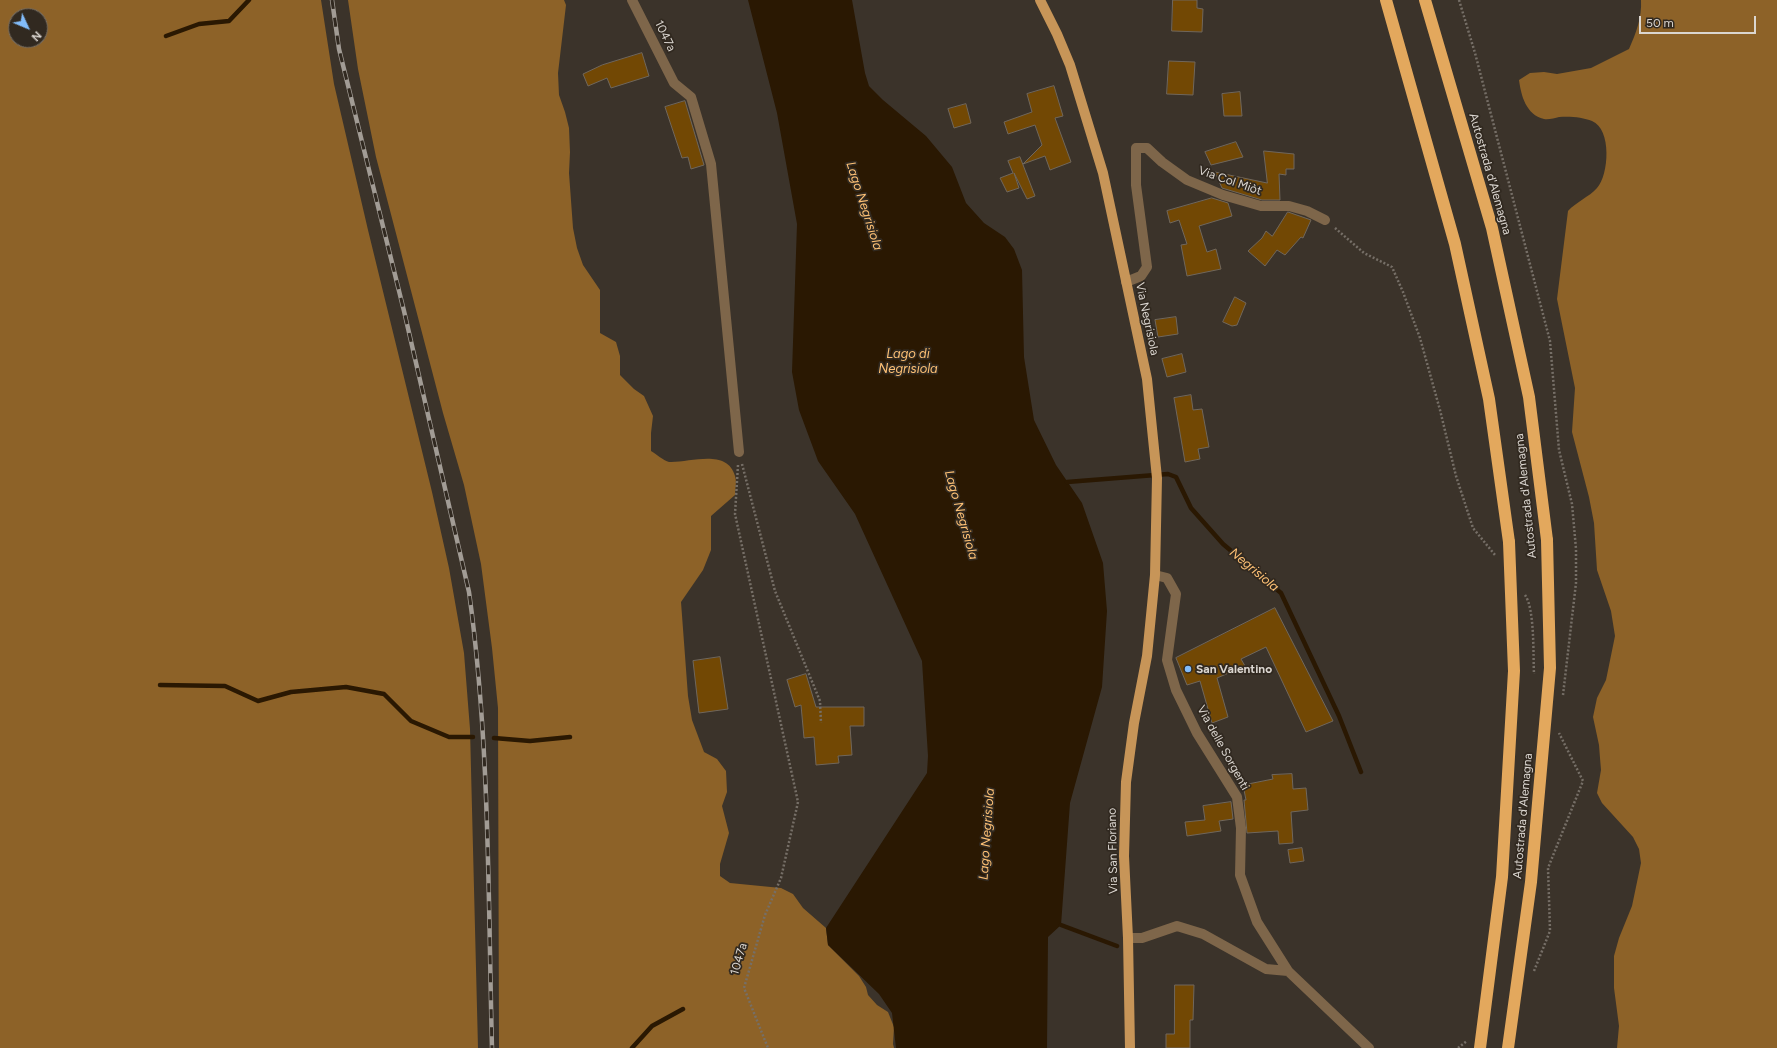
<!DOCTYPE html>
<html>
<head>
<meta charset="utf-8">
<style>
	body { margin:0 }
	#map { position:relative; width:1777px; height:1048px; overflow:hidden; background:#3b332a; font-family:Figtree,sans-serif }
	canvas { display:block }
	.north { position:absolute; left:8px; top:8px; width:40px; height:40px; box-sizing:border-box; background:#312920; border:1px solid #756e66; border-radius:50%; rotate:134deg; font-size:11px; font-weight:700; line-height:16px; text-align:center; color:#dbd6d0 }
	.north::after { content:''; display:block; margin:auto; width:14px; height:18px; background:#82bcfa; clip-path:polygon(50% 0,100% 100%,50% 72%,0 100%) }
	.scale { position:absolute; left:1639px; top:16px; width:117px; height:18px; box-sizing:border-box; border:2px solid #dbd6d0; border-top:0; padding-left:5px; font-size:12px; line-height:14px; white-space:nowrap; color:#dbd6d0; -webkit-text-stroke:3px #312920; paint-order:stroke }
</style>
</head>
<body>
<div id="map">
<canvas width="1777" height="1048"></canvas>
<div class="north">N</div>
<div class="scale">50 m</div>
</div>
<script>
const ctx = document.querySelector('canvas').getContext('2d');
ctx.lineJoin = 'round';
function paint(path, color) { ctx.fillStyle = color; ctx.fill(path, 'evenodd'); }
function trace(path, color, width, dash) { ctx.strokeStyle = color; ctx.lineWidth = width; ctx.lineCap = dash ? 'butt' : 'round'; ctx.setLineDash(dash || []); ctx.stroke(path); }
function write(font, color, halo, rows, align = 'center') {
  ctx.font = font + ' Figtree,sans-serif'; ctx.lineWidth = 3.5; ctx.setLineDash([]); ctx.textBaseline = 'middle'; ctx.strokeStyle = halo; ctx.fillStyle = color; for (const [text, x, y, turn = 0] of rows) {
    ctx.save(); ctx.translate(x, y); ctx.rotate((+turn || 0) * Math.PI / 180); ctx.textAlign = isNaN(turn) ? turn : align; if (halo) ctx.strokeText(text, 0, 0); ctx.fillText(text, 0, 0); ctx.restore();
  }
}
paint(new Path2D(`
	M 0,0 L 321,0 L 334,84 L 368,230 L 432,492 L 449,568 L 464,653 L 470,729 L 478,1048 L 0,1048 ZM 16,16 L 40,16 L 40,40 L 16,40 Z
	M 348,0 L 564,0 L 566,5 L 558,73 L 559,95 L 565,112 L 569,128 L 570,152 L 569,173 L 573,228 L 577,248 L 583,265 L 600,290 L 600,333 L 616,342 L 620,356 L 620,375 L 634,389 L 644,396 L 653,416 L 651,433 L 651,451 C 656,454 664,461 669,462 C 690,463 727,448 735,476 C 737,482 735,489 735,495 L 711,516 L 711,550 L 703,570 L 681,602 L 688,696 L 692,720 L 704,752 L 717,759 L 726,771 L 727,792 L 722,806 L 729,833 L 720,864 L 720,876 L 730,883 L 781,888 L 793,894 L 803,908 L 826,928 L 828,945 L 859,976 L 866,987 L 868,995 L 877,1005 L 888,1012 L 894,1027 L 893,1044 L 894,1048 L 499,1048 L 498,708 L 492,648 L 481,564 L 464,485 L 443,413 L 376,157 L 358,69 Z
	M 1641,0 L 1777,0 L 1777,1048 L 1617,1048 L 1619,1026 L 1614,988 L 1614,956 L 1619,938 L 1632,906 L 1641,863 L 1639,849 L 1633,837 L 1602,803 L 1597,793 L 1601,770 L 1600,758 L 1599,745 L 1593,717 L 1597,698 L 1606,680 L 1615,636 L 1611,611 L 1597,570 L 1594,523 L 1589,497 L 1572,432 L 1575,388 L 1557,299 L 1568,211 C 1576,202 1589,197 1597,188 C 1609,175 1612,129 1592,121 C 1583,117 1569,116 1559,117 C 1555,118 1548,120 1544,119 C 1526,115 1521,95 1519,80 L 1530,73 L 1544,72 L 1557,74 L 1591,68 L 1629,49 C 1636,33 1642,18 1641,0 Z`), '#8d6228');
paint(new Path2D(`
	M 748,0 L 852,0 L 865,73 L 869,86 L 883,100 L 926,136 L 952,167 L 966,203 L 984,223 L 1005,237 L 1014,249 L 1022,270 L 1024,357 L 1034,420 L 1056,465 L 1082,503 L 1103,563 L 1107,611 L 1102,687 L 1070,803 L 1061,925 L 1048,937 L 1047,1048 L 896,1048 L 892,1013 L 879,994 L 828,945 L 826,928 L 927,773 L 928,756 L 922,661 L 855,514 L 818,461 L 799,410 L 792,372 L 797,224 L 777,113 Z`), '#2a1802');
trace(new Path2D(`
	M 166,36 L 199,24 L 229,21 L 249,0
	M 1067,482 L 1168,474 L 1176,477 L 1191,508 L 1223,544 L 1281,593 L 1339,716 L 1361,772
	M 160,685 L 225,686 L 258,701 L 291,692 L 346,687 L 384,694 L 411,721 L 449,737 L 473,737
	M 494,738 L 530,741 L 570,737
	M 1061,925 L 1117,946
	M 632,1048 L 652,1026 L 683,1009`), '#2a1802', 4.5);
const building = new Path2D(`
	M 1173,0 L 1197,0 L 1197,8 L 1203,9 L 1202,32 L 1172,31 Z
	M 642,53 L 649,76 L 611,88 L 607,78 L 588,86 L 583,74 L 602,65 Z
	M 1169,61 L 1195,62 L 1193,95 L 1167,94 Z
	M 1054,86 L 1063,116 L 1055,118 L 1071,162 L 1050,170 L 1045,156 L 1023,164 L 1042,145 L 1035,125 L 1008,134 L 1004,122 L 1032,112 L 1027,94 Z
	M 1240,92 L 1242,116 L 1224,116 L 1222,94 Z
	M 685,101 L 704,165 L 691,169 L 688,157 L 682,158 L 665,107 Z
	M 966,104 L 971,123 L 954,128 L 948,109 Z
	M 1236,142 L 1243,157 L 1211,165 L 1205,152 Z
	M 1264,151 L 1294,154 L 1294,169 L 1286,169 L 1286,175 L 1279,174 L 1280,200 L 1262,200 L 1222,188 L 1215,172 L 1267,183 Z
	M 1020,157 L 1035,196 L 1027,199 L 1014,173 L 1019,188 L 1007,192 L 1000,178 L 1013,173 L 1008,161 Z
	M 1212,198 L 1228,203 L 1232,216 L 1199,226 L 1207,252 L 1216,249 L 1221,269 L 1187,276 L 1181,245 L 1187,244 L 1179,220 L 1170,223 L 1167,211 Z
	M 1288,212 L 1311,220 L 1303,238 L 1301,237 L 1285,255 L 1277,250 L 1265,266 L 1248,251 L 1262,238 L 1266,231 L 1272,236 Z
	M 1235,297 L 1246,303 L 1237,325 L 1232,326 L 1223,322 Z
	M 1176,317 L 1178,334 L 1158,337 L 1155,320 Z
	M 1182,354 L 1186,372 L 1167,377 L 1162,359 Z
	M 1191,395 L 1193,410 L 1202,409 L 1209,447 L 1198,449 L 1200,459 L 1185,462 L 1174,398 Z
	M 1275,608 L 1333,721 L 1306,732 L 1266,647 L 1241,659 L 1245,666 L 1217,678 L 1228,717 L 1212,723 L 1200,681 L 1187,685 L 1176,658 Z
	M 720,657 L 728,709 L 699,713 L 693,661 Z
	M 806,674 L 816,707 L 864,707 L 864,726 L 850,726 L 852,755 L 838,756 L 839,763 L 816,765 L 814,737 L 804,738 L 801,705 L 795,707 L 787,680 Z
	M 1292,774 L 1293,789 L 1306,788 L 1308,810 L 1291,812 L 1293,843 L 1279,844 L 1278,831 L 1247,833 L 1244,800 L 1246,800 L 1243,785 L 1273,779 L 1272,775 Z
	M 1231,802 L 1233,819 L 1219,821 L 1221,831 L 1187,836 L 1185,822 L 1205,820 L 1203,806 Z
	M 1302,848 L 1304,861 L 1290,863 L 1288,850 Z
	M 1175,985 L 1194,985 L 1193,1020 L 1190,1020 L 1190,1048 L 1166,1048 L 1166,1034 L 1174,1034 Z`);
paint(building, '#724804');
trace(building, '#70675c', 1);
trace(new Path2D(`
	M 1459,0 L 1475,53 L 1550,341 L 1559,450 L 1572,504 L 1576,549 L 1576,583 L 1563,695
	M 1335,228 L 1364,253 L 1392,267 L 1403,292 L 1420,338 L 1440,410 L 1456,476 L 1473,528 L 1495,555
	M 742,464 L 775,591 L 820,701 L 821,723
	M 738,465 L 735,514 L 798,802 L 781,878 L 765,915 L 744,988 L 768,1048
	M 1525,595 C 1535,609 1533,656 1534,674
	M 1534,971 L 1550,931 L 1548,868 L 1583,781 L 1559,733
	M 1458,1048 L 1467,1041`), '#766f67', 2.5, [2, 2]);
trace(new Path2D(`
	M 632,0 L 674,83 L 691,97 L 711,164 L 739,452
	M 1126,282 L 1141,276 L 1147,267 L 1136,185 L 1136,148 L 1147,148 L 1162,162 L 1187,180 L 1223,195 L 1261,206 L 1289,206 L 1307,211 L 1325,220
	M 1155,575 L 1167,578 L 1176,594 L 1167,660 L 1176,690 L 1197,733 L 1237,797 L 1241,828 L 1240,875 L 1257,922 L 1288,971 L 1369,1048
	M 1128,938 L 1142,938 L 1177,926 L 1203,934 L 1266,969 L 1288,971`), '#7e664a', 10);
trace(new Path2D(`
	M 1040,0 L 1057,34 L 1070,65 L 1103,173 L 1147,379 L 1157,478 L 1155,575 L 1147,656 L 1134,723 L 1126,782 L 1124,856 L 1128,938 L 1130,1048`), '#c79558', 10);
trace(new Path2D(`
	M 1386,0 L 1455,244 L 1489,399 L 1509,542
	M 1425,0 L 1492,228 L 1529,397 L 1547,540`), '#e3a85d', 12);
const rail = new Path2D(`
	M 332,0 L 339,49 L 404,311 L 469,592 C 490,743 488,896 492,1048`);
trace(rail, '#a29c95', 4.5);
trace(rail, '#312920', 3, [9]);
trace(new Path2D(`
	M 1480,1048 L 1502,877 L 1514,671 L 1509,542
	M 1508,1048 L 1531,882 L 1550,668 L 1547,540`), '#e3a85d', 12);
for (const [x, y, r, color] of [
	[1188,669,4,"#82bcfa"]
]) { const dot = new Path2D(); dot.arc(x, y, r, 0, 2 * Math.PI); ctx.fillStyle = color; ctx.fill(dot); trace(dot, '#312920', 1.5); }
write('12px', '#dbd6d0', '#312920', [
	["1047a",665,36,64],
	["Autostrada d'Alemagna",1490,174,74],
	["Via Col Miòt",1230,181,19],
	["Via Negrisiola",1147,319,78],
	["Autostrada d'Alemagna",1526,496,-96],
	["Via delle Sorgenti",1223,748,61],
	["Autostrada d'Alemagna",1523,816,-85],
	["Via San Floriano",1113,851,-91],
	["1047a",739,959,-74]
]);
write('bold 12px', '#dbd6d0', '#312920', [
	["San Valentino",1196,669]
], 'left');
write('italic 13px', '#fec175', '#312920', [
	["Lago Negrisiola",864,206,72],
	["Lago di",908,354],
	["Negrisiola",908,369],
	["Lago Negrisiola",961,515,74],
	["Negrisiola",1254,570,40],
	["Lago Negrisiola",987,834,-86]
]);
</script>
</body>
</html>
